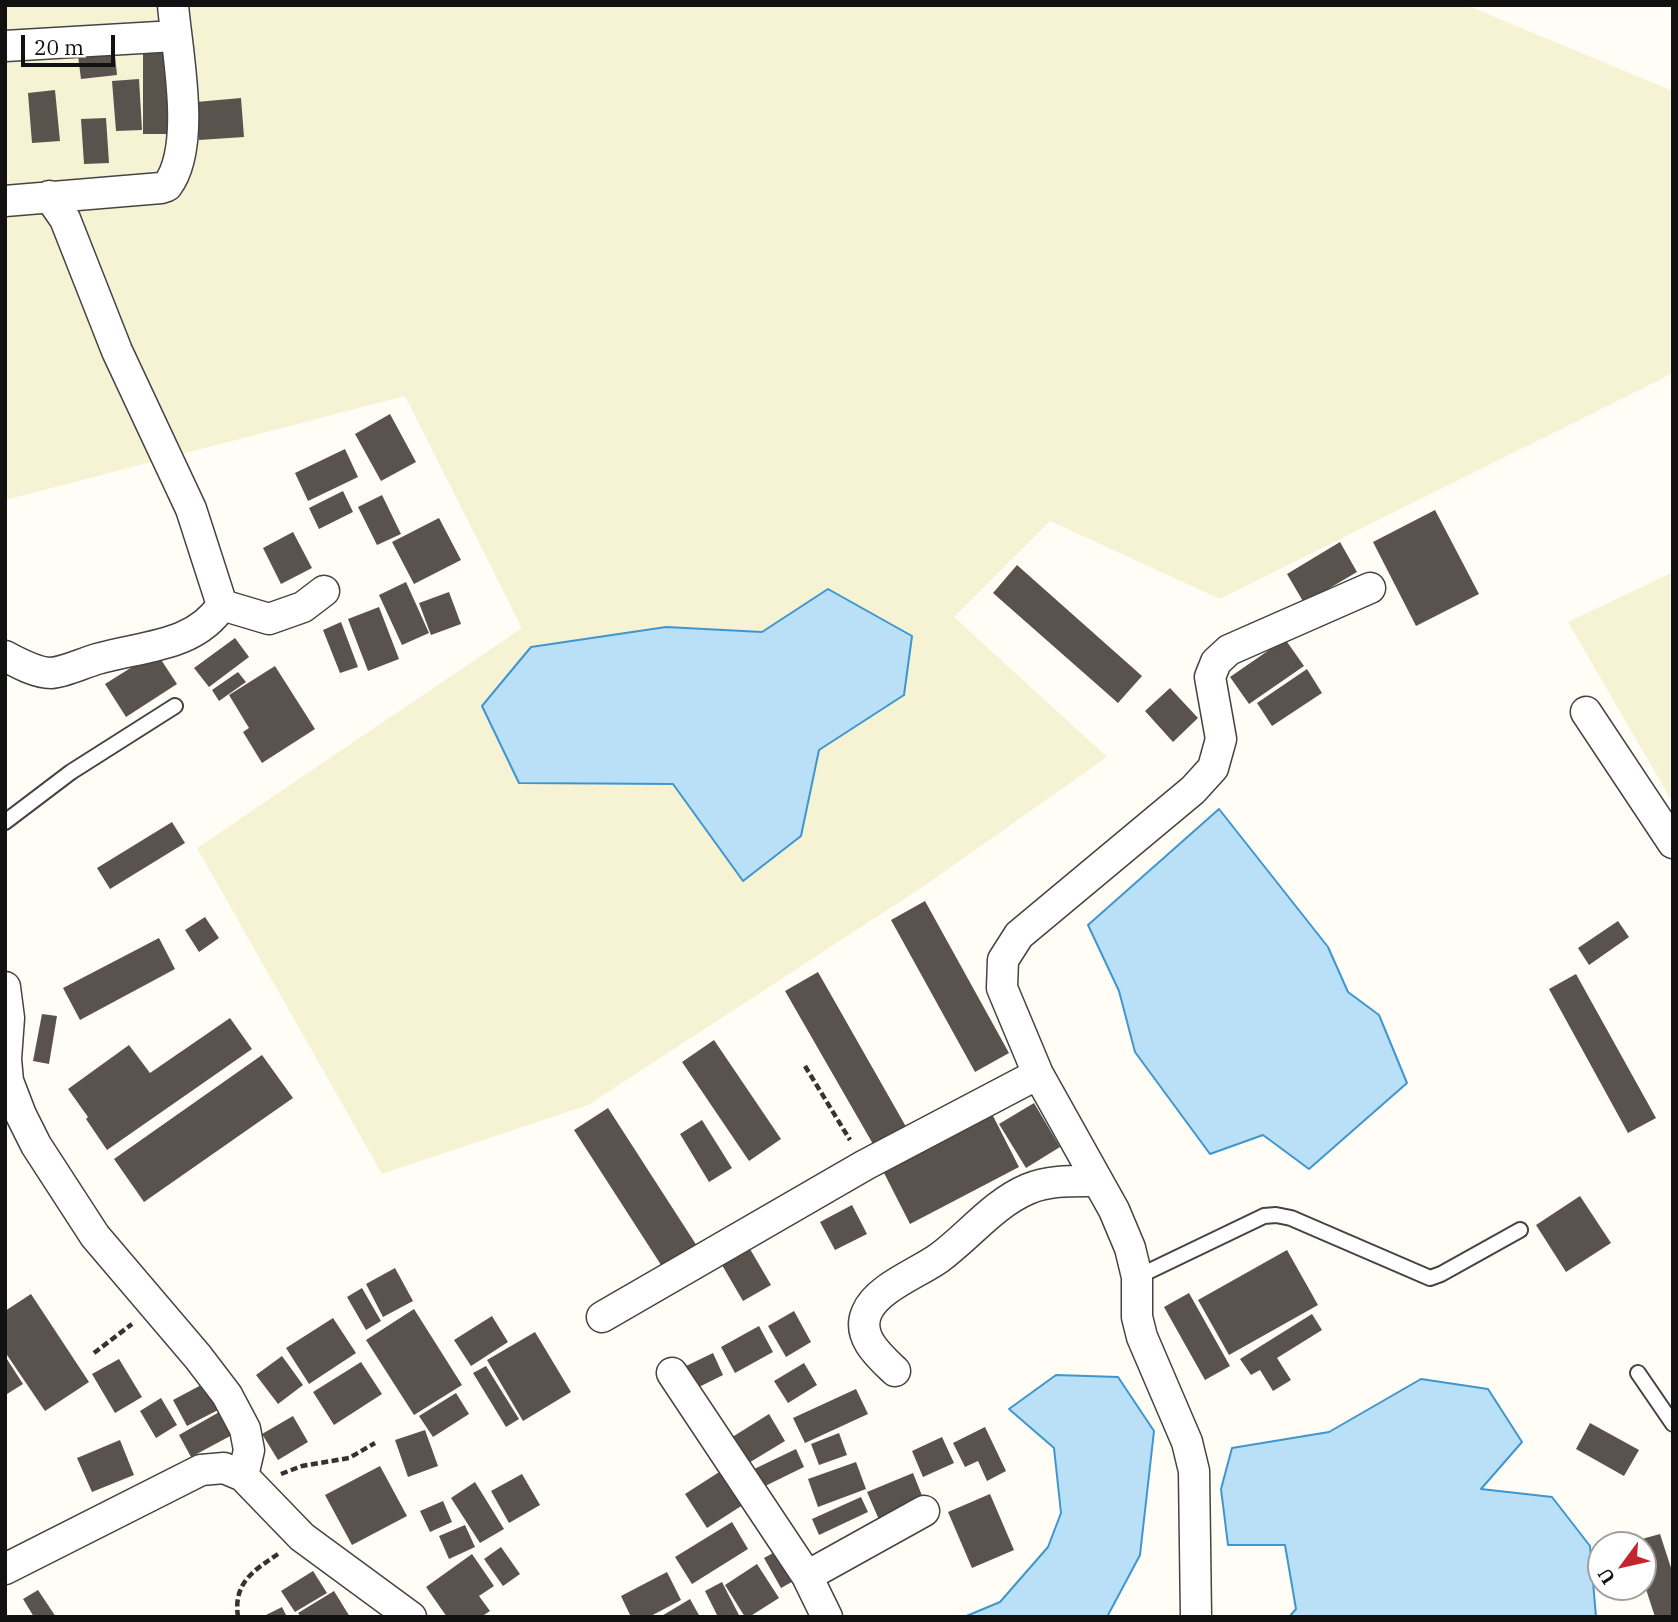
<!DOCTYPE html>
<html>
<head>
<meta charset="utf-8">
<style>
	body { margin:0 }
	#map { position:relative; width:1678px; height:1622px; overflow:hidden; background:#fffdf5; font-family:"IBM Plex Serif",serif }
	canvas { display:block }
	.frame { position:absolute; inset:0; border:7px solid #111; pointer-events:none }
	.north { position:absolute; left:1587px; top:1531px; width:70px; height:70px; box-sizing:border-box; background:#fff; border:2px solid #a0a0a0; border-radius:50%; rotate:237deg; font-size:19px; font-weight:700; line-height:28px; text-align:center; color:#111 }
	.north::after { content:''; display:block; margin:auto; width:24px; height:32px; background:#c4262e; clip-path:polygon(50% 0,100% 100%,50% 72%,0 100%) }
	.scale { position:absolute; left:21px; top:35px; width:94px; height:32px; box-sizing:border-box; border:4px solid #111; border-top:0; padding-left:9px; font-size:21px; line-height:24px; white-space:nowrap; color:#111; -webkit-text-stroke:5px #fff; paint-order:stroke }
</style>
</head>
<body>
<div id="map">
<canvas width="1678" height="1622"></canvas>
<div class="frame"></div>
<div class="north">U</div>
<div class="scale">20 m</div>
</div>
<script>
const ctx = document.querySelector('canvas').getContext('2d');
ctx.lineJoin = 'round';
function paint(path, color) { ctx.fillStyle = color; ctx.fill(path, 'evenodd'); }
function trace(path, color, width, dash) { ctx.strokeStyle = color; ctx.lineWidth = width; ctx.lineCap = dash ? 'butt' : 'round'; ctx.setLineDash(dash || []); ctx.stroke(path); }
paint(new Path2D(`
	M 5,5 L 1466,5 L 1673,91 L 1673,373 L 1220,599 L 1050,521 L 954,617 L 1107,757 L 927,884 L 588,1105 L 382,1174 L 197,848 L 522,628 L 405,396 L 5,500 Z
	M 1673,572 L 1673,803 L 1568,622 Z`), '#f6f3d4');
const water = new Path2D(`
	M 828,589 L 912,636 L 904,695 L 819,750 L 801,836 L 743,881 L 673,784 L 519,783 L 482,706 L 531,647 L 666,627 L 762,632 Z
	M 1219,809 L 1328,947 L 1348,992 L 1379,1015 L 1407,1083 L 1309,1169 L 1263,1135 L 1210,1154 L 1135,1052 L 1119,991 L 1088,925 Z
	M 1056,1375 L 1118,1377 L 1154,1431 L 1140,1555 L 1107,1617 L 964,1617 L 1000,1602 L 1048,1547 L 1061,1513 L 1054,1448 L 1009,1409 Z
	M 1421,1379 L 1488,1389 L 1522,1442 L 1481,1489 L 1552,1497 L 1590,1546 L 1596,1617 L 1289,1617 L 1296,1609 L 1285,1545 L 1228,1545 L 1221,1489 L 1232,1448 L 1329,1432 Z`);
paint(water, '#b9e0f7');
trace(water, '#3f96cf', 2);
paint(new Path2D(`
	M 114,45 L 117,75 L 81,79 L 77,48 Z
	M 143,53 L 168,53 L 168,134 L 143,134 Z
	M 139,79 L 142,130 L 116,131 L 112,81 Z
	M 55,90 L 60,141 L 32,143 L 28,93 Z
	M 241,98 L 244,137 L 199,140 L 196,102 Z
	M 106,118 L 109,163 L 84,164 L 81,119 Z
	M 390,414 L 416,462 L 381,481 L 355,434 Z
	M 345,449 L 358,477 L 308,501 L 295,473 Z
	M 343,491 L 353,512 L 319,529 L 309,508 Z
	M 382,495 L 401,534 L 377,545 L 358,507 Z
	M 1435,510 L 1479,594 L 1416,626 L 1373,542 Z
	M 439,518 L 461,560 L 414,584 L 392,542 Z
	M 293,532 L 312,568 L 281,584 L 263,548 Z
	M 1340,542 L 1357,572 L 1304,603 L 1287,574 Z
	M 1017,565 L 1142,676 L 1118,703 L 993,593 Z
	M 406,582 L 429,633 L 402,645 L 379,595 Z
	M 449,592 L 461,624 L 431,635 L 419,603 Z
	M 379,607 L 399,659 L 368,671 L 348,619 Z
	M 341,622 L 358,667 L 340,673 L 323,630 Z
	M 235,638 L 249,657 L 209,687 L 194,668 Z
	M 1285,639 L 1304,666 L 1249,704 L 1230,677 Z
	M 156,652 L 177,684 L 126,717 L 105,684 Z
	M 275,666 L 315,729 L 262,763 L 243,732 L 249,728 L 229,695 Z
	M 1307,669 L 1322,693 L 1272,726 L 1257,703 Z
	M 238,672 L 246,682 L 219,701 L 212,690 Z
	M 1170,688 L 1198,718 L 1173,742 L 1145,711 Z
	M 172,822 L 185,843 L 110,889 L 97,868 Z
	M 925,901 L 1009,1053 L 975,1072 L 891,920 Z
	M 205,917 L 219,938 L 199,952 L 185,930 Z
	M 1618,921 L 1629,937 L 1589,965 L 1578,948 Z
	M 159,938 L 175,969 L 80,1020 L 63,988 Z
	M 818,972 L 909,1132 L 877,1151 L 785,991 Z
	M 1576,974 L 1656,1118 L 1628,1133 L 1549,989 Z
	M 42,1014 L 57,1016 L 49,1064 L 33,1061 Z
	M 230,1018 L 252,1049 L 107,1150 L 86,1119 L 88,1117 L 68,1089 L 129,1045 L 150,1073 Z
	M 714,1040 L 781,1139 L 749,1161 L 682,1062 Z
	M 262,1055 L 293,1098 L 144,1202 L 114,1159 Z
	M 1034,1103 L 1060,1147 L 1026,1168 L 999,1124 Z
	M 608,1108 L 697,1246 L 663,1268 L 574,1130 Z
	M 991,1112 L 1019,1167 L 910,1224 L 882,1169 Z
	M 702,1120 L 732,1168 L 709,1182 L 680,1134 Z
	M 1580,1196 L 1611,1243 L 1566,1272 L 1536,1225 Z
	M 852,1205 L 867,1234 L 835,1250 L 820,1222 Z
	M 750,1249 L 771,1285 L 743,1301 L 722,1265 Z
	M 1287,1250 L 1318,1305 L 1229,1355 L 1198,1300 Z
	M 395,1268 L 413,1301 L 383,1317 L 366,1284 Z
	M 362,1288 L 381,1321 L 366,1330 L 347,1297 Z
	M 1189,1293 L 1230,1366 L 1205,1380 L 1164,1307 Z
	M 31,1294 L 89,1382 L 45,1411 L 5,1352 L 5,1311 Z
	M 414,1309 L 462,1385 L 414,1415 L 366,1340 Z
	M 794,1311 L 811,1342 L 786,1357 L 768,1326 Z
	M 1312,1314 L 1322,1330 L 1277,1358 L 1291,1380 L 1273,1391 L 1260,1370 L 1251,1375 L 1240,1359 Z
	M 492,1316 L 508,1342 L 471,1366 L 454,1340 Z
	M 333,1318 L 356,1353 L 309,1384 L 286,1348 Z
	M 759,1326 L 773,1352 L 735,1373 L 721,1347 Z
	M 535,1332 L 571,1392 L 523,1421 L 487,1360 Z
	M 713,1353 L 723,1375 L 695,1389 L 684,1367 Z
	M 5,1356 L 23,1384 L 7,1394 L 5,1391 Z
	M 282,1356 L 303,1385 L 278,1404 L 256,1375 Z
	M 119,1359 L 142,1397 L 115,1413 L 92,1374 Z
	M 361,1362 L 382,1394 L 334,1425 L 313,1392 Z
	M 804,1363 L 817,1385 L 788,1403 L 774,1381 Z
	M 486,1366 L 519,1419 L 506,1427 L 473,1373 Z
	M 205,1383 L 220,1409 L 187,1426 L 173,1400 Z
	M 856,1389 L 868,1414 L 805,1443 L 793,1418 Z
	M 456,1393 L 469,1414 L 433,1437 L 419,1416 Z
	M 161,1398 L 177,1425 L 156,1438 L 140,1411 Z
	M 221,1411 L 234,1434 L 191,1457 L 179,1435 Z
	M 769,1414 L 785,1441 L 742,1467 L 726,1441 Z
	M 293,1416 L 308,1442 L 278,1460 L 262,1434 Z
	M 1590,1423 L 1639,1450 L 1624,1476 L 1576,1449 Z
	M 985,1427 L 1006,1471 L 987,1481 L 978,1461 L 965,1467 L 953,1443 Z
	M 425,1430 L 438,1466 L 408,1477 L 395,1440 Z
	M 839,1433 L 847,1455 L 819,1465 L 811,1444 Z
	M 942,1437 L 954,1463 L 923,1477 L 912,1451 Z
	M 120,1440 L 134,1475 L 92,1492 L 77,1458 Z
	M 796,1449 L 804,1467 L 759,1489 L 750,1471 Z
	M 856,1462 L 866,1489 L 818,1507 L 808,1479 Z
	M 380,1466 L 407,1516 L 352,1545 L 325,1495 Z
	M 727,1467 L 749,1501 L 707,1528 L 685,1494 Z
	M 913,1473 L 925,1503 L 880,1522 L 867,1492 Z
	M 522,1474 L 540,1505 L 509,1523 L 491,1491 Z
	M 475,1482 L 504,1529 L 480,1543 L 451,1498 Z
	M 990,1494 L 1014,1550 L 972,1568 L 948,1512 Z
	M 861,1497 L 868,1512 L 819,1535 L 812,1519 Z
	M 443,1501 L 452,1522 L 430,1532 L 420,1511 Z
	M 732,1522 L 748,1549 L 692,1584 L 675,1557 Z
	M 465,1525 L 475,1547 L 449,1559 L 439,1536 Z
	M 1660,1534 L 1673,1574 L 1673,1617 L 1655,1617 L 1643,1580 L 1643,1545 L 1632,1545 L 1631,1542 Z
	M 501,1547 L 520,1574 L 503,1586 L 484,1559 Z
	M 782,1548 L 799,1578 L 781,1588 L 764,1558 Z
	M 472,1554 L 494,1586 L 479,1596 L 490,1611 L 481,1617 L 447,1617 L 426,1587 Z
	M 757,1564 L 779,1598 L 749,1617 L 745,1617 L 725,1585 Z
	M 313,1571 L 327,1593 L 295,1612 L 281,1591 Z
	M 667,1572 L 681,1600 L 649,1617 L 631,1617 L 621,1596 Z
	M 722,1582 L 724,1586 L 740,1617 L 718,1617 L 705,1591 Z
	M 38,1590 L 56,1617 L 34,1617 L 23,1599 Z
	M 334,1591 L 350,1617 L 301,1617 L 298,1613 Z
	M 690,1599 L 700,1617 L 660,1617 Z
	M 282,1607 L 287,1617 L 262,1617 Z`), '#5a524d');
const lane = new Path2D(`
	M 5,822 L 71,772 L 175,706
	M 1137,1277 L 1264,1216 L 1276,1215 L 1291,1218 L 1430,1278 L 1441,1274 L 1520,1230
	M 1638,1373 L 1673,1424`);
const street = new Path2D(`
	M 5,46 L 175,36
	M 5,201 L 161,188 L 167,186 C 197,147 177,53 173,5
	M 222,605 L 269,619 L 303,607 L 324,591
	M 5,656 C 18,663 36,673 51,673 C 65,672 83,663 97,659 C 142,646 195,647 222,605 L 191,509 L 117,351 L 65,219 L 49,196
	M 1586,712 L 1673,843
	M 5,987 L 9,1018 L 6,1059 L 8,1081 L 21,1115 L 36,1145 L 95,1236 L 198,1357 L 227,1395 L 245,1429 L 249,1450 L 243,1476
	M 602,1317 L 865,1165 L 1038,1074
	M 895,1371 C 879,1356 856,1336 867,1312 C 877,1288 918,1273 939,1258 C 969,1236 993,1204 1028,1189 C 1049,1180 1073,1181 1096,1181
	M 672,1373 L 807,1576 L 827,1617
	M 5,1569 L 201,1470 L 224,1468 L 243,1476 L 302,1537 L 411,1617
	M 807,1576 L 924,1511
	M 1196,1617 L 1194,1471 L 1187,1442 L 1142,1337 L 1137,1317 L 1137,1277 L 1130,1248 L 1114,1210 L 1038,1074 L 1002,988 L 1003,960 L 1019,935 L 1193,790 L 1213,768 L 1221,739 L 1210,677 L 1216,662 L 1229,650 L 1370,588`);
trace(lane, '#444', 18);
trace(street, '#444', 33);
trace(new Path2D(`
	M 805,1066 L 850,1140
	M 94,1353 L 132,1324
	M 281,1474 L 302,1466 L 349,1458 L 375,1443
	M 238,1617 C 233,1583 253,1571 278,1554`), '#333', 4.5, [7, 3.5]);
trace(lane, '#fff', 14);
trace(street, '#fff', 30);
</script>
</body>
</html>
